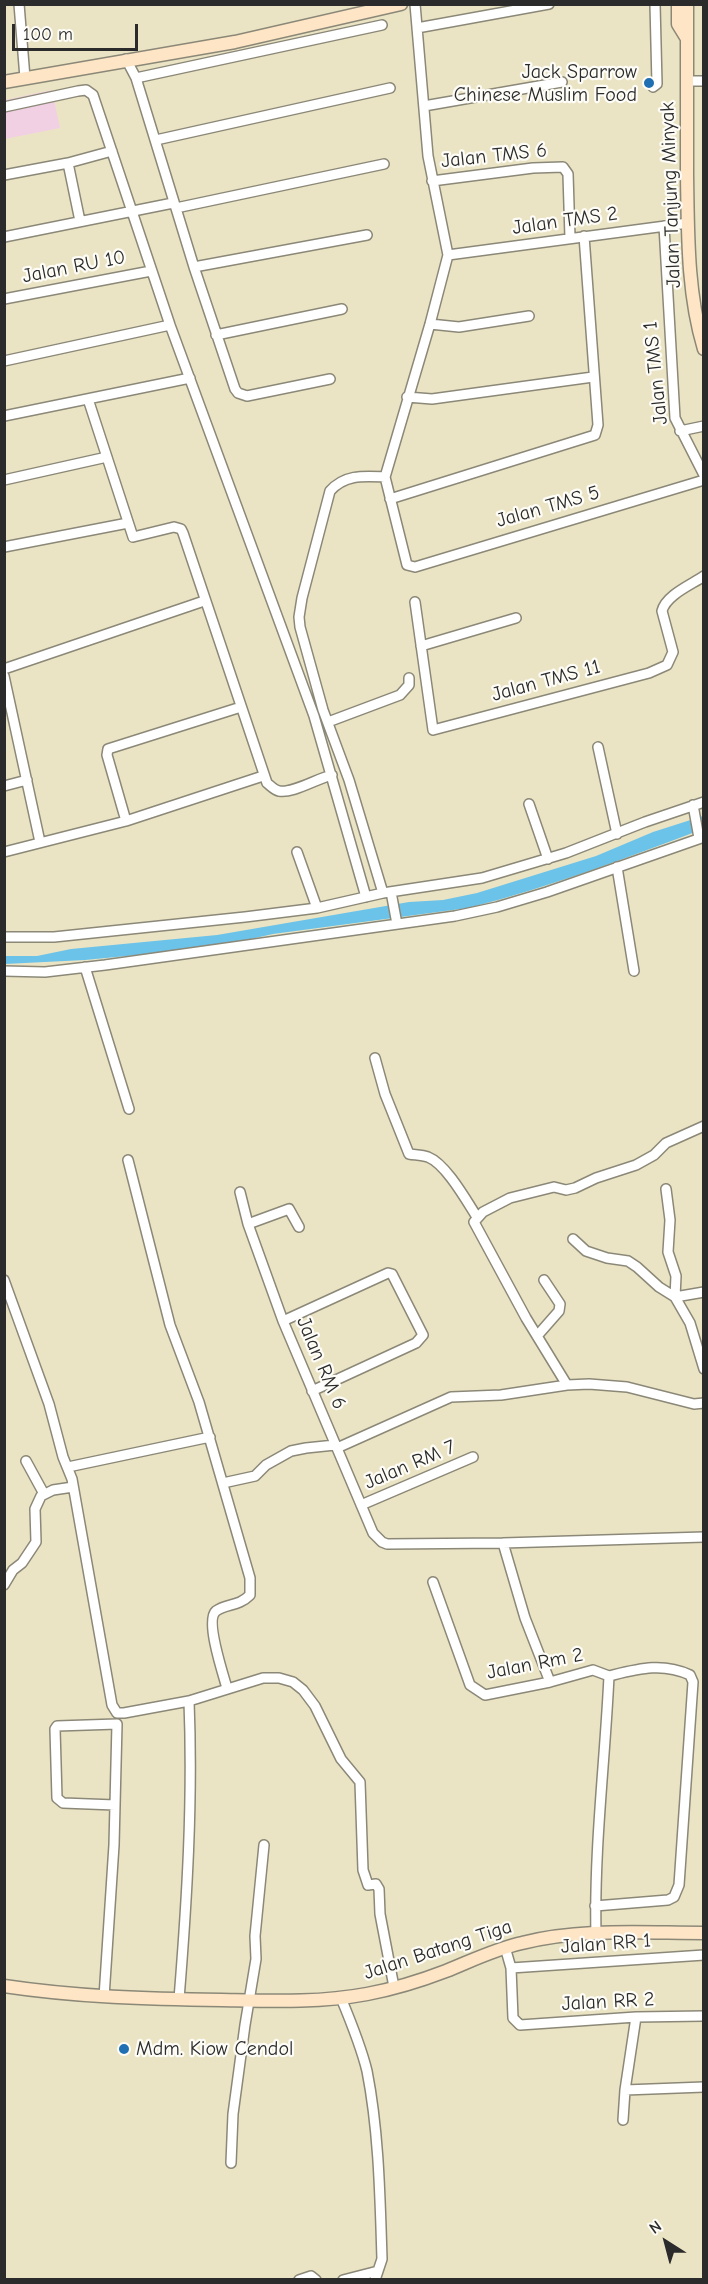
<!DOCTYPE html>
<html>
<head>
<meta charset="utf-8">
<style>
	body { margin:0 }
	#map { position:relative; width:708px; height:2284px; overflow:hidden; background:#ebe4c4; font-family:"Comic Neue",sans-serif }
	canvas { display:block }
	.frame { position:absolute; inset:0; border:6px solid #2b2b2b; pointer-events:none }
	.north { position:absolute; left:636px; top:2212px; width:60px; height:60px; -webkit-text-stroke:4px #fdfcf7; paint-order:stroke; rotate:324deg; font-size:16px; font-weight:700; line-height:24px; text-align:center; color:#2b2b2b }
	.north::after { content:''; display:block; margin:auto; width:21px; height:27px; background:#2b2b2b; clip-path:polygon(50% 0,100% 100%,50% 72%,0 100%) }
	.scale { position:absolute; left:12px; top:24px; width:126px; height:27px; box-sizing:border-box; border:3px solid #2b2b2b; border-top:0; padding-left:8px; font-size:18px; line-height:21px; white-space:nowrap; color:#2b2b2b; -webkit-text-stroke:4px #fdfcf7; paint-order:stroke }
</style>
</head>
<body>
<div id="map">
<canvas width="708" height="2284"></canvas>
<div class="frame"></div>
<div class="north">N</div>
<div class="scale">100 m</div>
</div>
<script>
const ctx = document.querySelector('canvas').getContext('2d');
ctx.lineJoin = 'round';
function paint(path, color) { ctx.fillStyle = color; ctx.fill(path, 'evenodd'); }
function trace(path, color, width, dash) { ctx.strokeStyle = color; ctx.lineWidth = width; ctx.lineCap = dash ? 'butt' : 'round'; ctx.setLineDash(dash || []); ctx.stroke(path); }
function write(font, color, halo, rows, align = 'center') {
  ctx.font = font + ' "Comic Neue",sans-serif'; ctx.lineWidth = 4.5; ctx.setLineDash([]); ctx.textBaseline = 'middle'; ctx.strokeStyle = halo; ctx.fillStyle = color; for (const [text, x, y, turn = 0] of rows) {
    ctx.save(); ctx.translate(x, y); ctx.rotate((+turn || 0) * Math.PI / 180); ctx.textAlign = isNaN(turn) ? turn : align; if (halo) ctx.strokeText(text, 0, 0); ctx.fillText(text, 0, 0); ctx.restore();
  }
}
paint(new Path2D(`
	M 52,90 L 60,128 L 5,139 L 5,100 Z`), '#f1d0e3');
paint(new Path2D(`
	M 703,816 L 703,829 C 626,858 548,888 468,908 L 273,934 L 211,948 L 85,960 L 5,964 L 4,956 L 37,956 L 71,949 L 217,935 L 409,902 L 443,900 L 477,893 L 596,856 L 653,832 Z`), '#6cc3e9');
const street = new Path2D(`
	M 19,4 L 25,78
	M 415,4 L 428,156 L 448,255 L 430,324 L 385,477 L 407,565 L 415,567 L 704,480
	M 417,28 L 549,4
	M 126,59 L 136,78 L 194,267 L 235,389 L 238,393 L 247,396 L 330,379
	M 136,78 L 382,25
	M 688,81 L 704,81
	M 653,87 L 657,84 L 655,4
	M 424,106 L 562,82
	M 4,107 L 78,91 L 86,90 L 93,95 L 170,325 L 314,716 L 366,897
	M 156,140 L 390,88
	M 68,163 L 80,221
	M 4,175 L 68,163 L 112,151
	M 432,181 L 533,168 L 563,167 L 568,174 L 570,238
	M 176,208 L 384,164
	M 664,226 L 675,418 L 704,475
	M 4,237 L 173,203
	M 448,255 L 688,223
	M 194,267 L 367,235
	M 4,299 L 151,271
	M 430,324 L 459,327 L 529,316
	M 216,335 L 342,309
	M 4,361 L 170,325
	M 407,397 L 432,399 L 593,377
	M 88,399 L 133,537 L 174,527 L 181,529 L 183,533 L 267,783 C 271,786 274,790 279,791 C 292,794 318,778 332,775
	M 4,416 L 190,378
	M 680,431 L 704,426
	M 4,480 L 107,457
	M 390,499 L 595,435 L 598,425 L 584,236
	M 4,547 L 128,523
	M 415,602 L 433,730 L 649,673 L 667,665 L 673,652 L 662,611 C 666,595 691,585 704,576
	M 421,646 L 516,618
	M 4,669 L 204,601
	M 4,676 L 40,842
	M 328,722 L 400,695 L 409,685 L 409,678
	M 598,747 L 617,834
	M 4,786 L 27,780
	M 529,804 L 548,859
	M 693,805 L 699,838
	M 126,821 L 107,755 L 108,749 L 241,707
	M 4,852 L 126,821 L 263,776
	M 297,852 L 317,908
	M 617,867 L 634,971
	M 391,892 L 397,924
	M 383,893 L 349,780 L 323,710 L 300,627 L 299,617 L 302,598 L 330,491 C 345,474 364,476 385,477
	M 4,937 L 54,937 L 245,917 L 317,908 L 383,893 L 482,878 L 566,853 L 645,822 L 704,802
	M 85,967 L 129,1109
	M 4,971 L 45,972 L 105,965 L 455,916 L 497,907 L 547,892 L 704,837
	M 375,1058 L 385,1094 L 409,1154 C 415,1155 422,1155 428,1157 C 446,1164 466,1200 477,1217
	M 128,1160 L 170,1325 L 199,1402 L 250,1578 L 250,1595 C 238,1607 227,1603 216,1611 C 205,1620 223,1674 227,1688
	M 666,1189 L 670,1220 L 668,1252 L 676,1276 L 675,1297
	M 240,1192 L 248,1224 L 283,1321 L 373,1533 L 382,1542 L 387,1544 L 503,1543 L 525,1618 L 550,1682
	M 248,1224 L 289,1209 L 299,1227
	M 573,1239 L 586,1251 L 607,1258 L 628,1261 L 637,1267 L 659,1287 L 675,1297 L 690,1323 L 704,1369
	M 4,1280 L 49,1404 L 63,1457 L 72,1479 L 112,1705 L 117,1713 L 124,1713 L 189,1701 C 193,1801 187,1900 179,1999
	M 675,1297 L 704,1292
	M 283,1321 L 388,1273 L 392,1274 L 423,1335 L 416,1343 L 312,1391
	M 537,1336 L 559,1311 L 560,1304 L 544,1280
	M 567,1385 L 526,1318 L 474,1222 L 483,1212 L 510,1198 L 554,1187 L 566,1190 L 575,1188 L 596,1178 L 636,1165 L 654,1155 L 666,1143 L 704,1126
	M 337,1448 L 451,1397 L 501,1395 L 567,1385 L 589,1384 L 627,1387 L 694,1404 L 704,1403
	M 26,1461 L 44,1494
	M 68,1467 L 210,1437
	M 223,1483 L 255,1476 L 266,1465 L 291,1451 L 306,1448 L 335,1445
	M 361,1505 L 473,1457
	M 503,1543 L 704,1537
	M 433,1582 L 470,1685 L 485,1695 L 550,1682 L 593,1670 L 609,1676
	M 4,1585 L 13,1570 L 22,1563 L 36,1542 L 35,1509 L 41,1496 L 53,1490 L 73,1487
	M 189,1701 L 263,1678 L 279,1678 L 293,1682 L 303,1690 L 315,1706 L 341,1759 L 360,1782 L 363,1870 L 368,1885 L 376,1884 L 379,1889 L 380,1914 L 394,1987
	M 595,1906 L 668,1900 L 674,1897 L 679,1885 L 693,1682 L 690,1675 C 662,1662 638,1669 609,1676
	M 596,1934 C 594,1847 605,1762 609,1676
	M 505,1947 L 511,1968 L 513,2018 L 520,2025 L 636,2017 L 704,2016
	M 511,1968 L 704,1955
	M 104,1997 L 114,1845 L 117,1724 L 57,1726 L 55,1729 L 57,1798 L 63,1803 L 115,1805
	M 341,1998 C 351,2022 361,2046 367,2071 C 379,2132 380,2197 382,2259 L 375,2280
	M 625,2090 L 704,2087
	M 623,2120 L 625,2090 L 636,2017
	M 231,2163 L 233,2114 L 245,2025 L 256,1959 L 255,1936 L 264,1845
	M 299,2280 L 311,2276 L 316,2280
	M 343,2280 L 378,2271`);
const secondary = new Path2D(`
	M 678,4 L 678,24 L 686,37
	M 687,4 C 687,61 687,118 687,175 C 688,233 687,293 704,349
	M 4,82 L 235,42 L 401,4
	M 4,1986 C 77,1997 149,1999 222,2000 C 271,2001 319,2003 367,1994 C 394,1989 420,1981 446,1971 C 471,1961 495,1949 522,1943 C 580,1928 644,1933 704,1933`);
trace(street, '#8b8878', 12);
trace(secondary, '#8b8878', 15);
trace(street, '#fff', 9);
trace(secondary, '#fde5c5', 12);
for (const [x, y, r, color] of [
	[649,83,6,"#1f6fb2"],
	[124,2049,6,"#1f6fb2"]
]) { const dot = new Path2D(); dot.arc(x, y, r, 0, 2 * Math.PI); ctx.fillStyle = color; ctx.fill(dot); trace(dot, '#fdfcf7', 2); }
write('20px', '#2b2b2b', '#fdfcf7', [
	["Jack Sparrow",637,72],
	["Chinese Muslim Food",637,95],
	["Mdm. Kiow Cendol",136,2049,"left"]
], 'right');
write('20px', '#2b2b2b', '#fdfcf7', [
	["Jalan TMS 6",494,156,-6],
	["Jalan Tanjung Minyak",671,195,-92],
	["Jalan TMS 2",565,221,-8],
	["Jalan RU 10",74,267,-11],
	["Jalan TMS 1",656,373,-96],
	["Jalan TMS 5",548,507,-16],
	["Jalan TMS 11",546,681,-15],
	["Jalan RM 6",321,1363,67],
	["Jalan RM 7",410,1465,-23],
	["Jalan Rm 2",535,1664,-11],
	["Jalan RR 1",606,1944,-4],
	["Jalan Batang Tiga",438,1950,-18],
	["Jalan RR 2",608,2002,-3]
]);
</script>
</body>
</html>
